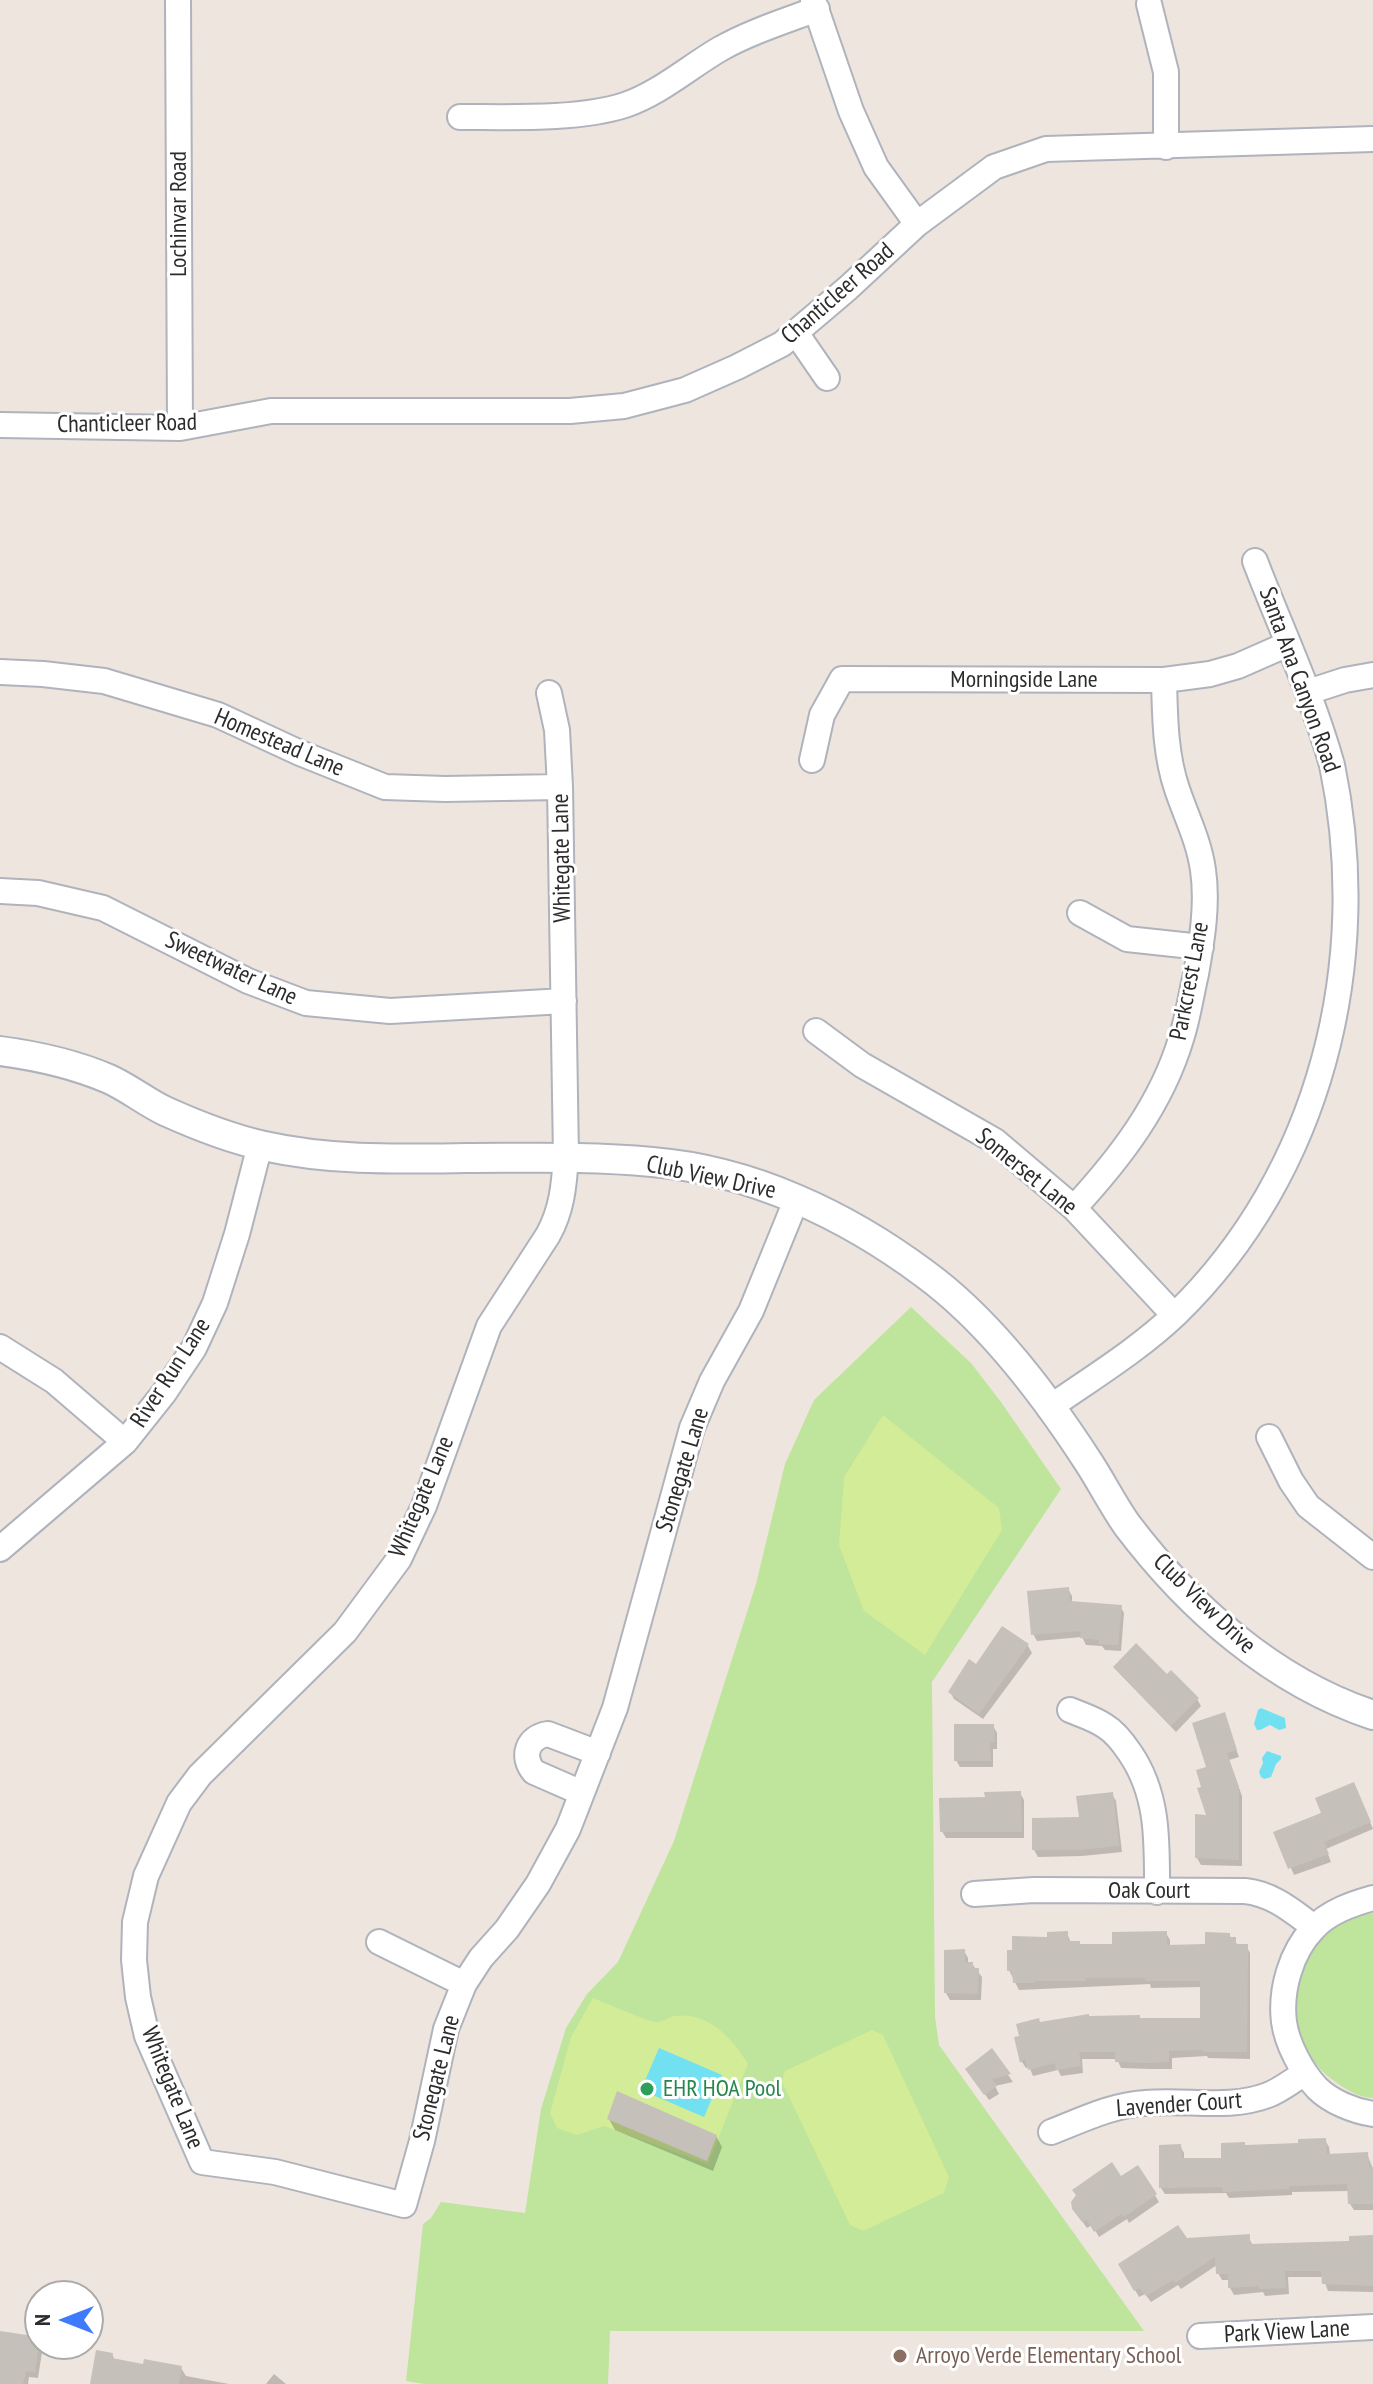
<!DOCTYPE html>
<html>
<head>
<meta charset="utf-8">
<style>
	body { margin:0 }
	#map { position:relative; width:1373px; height:2384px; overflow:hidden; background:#eee5df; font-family:"PT Sans Narrow",sans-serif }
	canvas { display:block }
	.north { position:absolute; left:24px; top:2280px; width:80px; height:80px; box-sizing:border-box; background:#fff; border:2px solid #ababab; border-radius:50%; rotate:270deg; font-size:22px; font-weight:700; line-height:32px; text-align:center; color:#2c2c2c }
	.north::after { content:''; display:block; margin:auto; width:28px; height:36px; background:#3d7bfc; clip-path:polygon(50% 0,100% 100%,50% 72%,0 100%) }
</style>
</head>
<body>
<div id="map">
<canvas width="1373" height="2384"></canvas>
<div class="north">N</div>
</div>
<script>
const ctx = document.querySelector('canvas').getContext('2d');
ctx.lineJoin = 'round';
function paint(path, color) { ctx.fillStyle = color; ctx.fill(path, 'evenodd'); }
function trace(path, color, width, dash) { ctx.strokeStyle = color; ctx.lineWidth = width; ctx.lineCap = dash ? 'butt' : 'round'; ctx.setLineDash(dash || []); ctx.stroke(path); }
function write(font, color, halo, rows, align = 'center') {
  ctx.font = font + ' "PT Sans Narrow",sans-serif'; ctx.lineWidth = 6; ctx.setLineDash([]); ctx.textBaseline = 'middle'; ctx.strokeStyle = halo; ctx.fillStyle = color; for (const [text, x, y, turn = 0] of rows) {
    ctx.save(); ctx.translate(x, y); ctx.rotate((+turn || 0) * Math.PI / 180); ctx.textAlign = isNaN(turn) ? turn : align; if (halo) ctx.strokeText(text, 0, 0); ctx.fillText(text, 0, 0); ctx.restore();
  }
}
paint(new Path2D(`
	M 911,1307 L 971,1363 L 1001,1402 L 1061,1489 L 932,1682 L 935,2017 L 939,2045 L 1144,2331 L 610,2331 L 608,2384 L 424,2384 L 406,2381 L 423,2224 L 431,2218 L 441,2202 L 525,2213 L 541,2109 L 566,2028 L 587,1994 L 618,1962 L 674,1841 L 756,1584 L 785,1464 L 814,1400 Z
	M 1373,1913 L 1373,2098 C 1360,2098 1345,2089 1334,2081 C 1279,2041 1284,1946 1349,1918 C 1356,1915 1365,1915 1373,1913 Z`), '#bee59b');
paint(new Path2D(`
	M 883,1415 L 999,1508 L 1002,1530 L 925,1655 L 864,1611 L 839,1545 L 844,1477 Z
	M 593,1998 C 604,2002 648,2022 657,2022 C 663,2022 669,2017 675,2016 C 707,2011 733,2038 748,2064 L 708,2164 L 604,2126 L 577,2135 L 557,2128 L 550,2113 L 571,2037 Z
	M 872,2030 L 883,2035 L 949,2177 L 944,2193 L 863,2231 L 850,2225 L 782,2082 L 785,2071 Z`), '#d3ec97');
paint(new Path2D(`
	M 1261,1708 L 1285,1718 L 1286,1728 L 1279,1730 L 1270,1725 L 1260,1730 L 1257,1730 L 1254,1724 L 1258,1710 Z
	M 1267,1751 L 1281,1756 L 1281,1759 L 1276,1764 L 1271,1777 L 1264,1779 L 1261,1777 L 1259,1772 L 1263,1763 L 1262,1758 Z
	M 659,2048 L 722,2075 L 704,2117 L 641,2090 Z`), '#71e0f0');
paint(new Path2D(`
	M 1068,1589 L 1072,1596 L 1072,1603 L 1120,1606 L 1124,1613 L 1121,1651 L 1105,1650 L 1102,1646 L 1086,1645 L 1082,1637 L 1037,1641 L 1033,1634 Z
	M 1002,1629 L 1028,1646 L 1032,1653 L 983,1719 L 954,1699 L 950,1692 L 976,1667 Z
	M 1116,1667 L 1167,1677 L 1197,1699 L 1201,1706 L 1176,1732 L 1120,1674 Z
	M 1224,1715 L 1239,1757 L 1229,1760 L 1242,1796 L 1242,1866 L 1201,1865 L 1197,1858 L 1209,1817 L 1204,1788 Z
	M 993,1726 L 997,1733 L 997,1749 L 993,1749 L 993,1767 L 960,1767 L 956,1760 Z
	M 1357,1791 L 1373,1829 L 1326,1849 L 1331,1862 L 1294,1875 L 1276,1833 L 1323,1814 Z
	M 1020,1793 L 1024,1800 L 1024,1838 L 946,1838 L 942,1831 L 987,1799 Z
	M 1112,1794 L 1116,1801 L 1122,1852 L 1082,1856 L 1038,1857 L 1034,1850 L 1081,1819 Z
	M 1067,1933 L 1071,1943 L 1079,1943 L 1081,1946 L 1114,1946 L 1166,1933 L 1170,1940 L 1170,1947 L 1207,1946 L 1229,1935 L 1239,1946 L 1246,1946 L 1250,1953 L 1250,2059 L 1208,2058 L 1207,2056 L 1172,2058 L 1172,2069 L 1151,2069 L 1121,2068 L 1117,2059 L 1082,2059 L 1083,2073 L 1061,2076 L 1058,2070 L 1033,2076 L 1029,2066 L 1026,2068 L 1022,2062 L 1017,2039 L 1040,2024 L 1089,2018 L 1202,2020 L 1202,1987 L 1151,1988 L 1150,1984 L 1019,1990 L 1009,1970 L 1049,1939 Z
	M 964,1951 L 968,1958 L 968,1964 L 972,1964 L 982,1977 L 981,2000 L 950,2000 L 946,1993 Z
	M 991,2051 L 1013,2082 L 995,2086 L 999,2094 L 989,2100 L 972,2076 Z
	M 609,2119 L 716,2136 L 722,2147 L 713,2171 L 615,2130 Z
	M 1325,2140 L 1329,2147 L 1330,2155 L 1367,2154 L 1373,2169 L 1373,2210 L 1354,2210 L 1350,2204 L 1349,2191 L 1292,2192 L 1292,2195 L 1229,2198 L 1226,2193 L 1165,2194 L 1161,2188 L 1180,2146 L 1184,2153 L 1184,2160 L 1223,2160 L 1245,2147 L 1300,2145 Z
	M 1138,2167 L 1159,2202 L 1129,2223 L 1127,2219 L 1099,2237 L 1092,2225 L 1087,2228 L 1079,2217 Z
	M 1248,2236 L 1253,2246 L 1351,2243 L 1373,2237 L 1373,2292 L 1328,2291 L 1323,2277 L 1288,2277 L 1289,2294 L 1265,2296 L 1263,2292 L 1234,2295 L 1230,2288 L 1230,2280 L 1222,2280 L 1218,2273 L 1217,2265 L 1181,2289 L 1178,2285 L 1151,2302 L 1145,2294 L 1139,2297 L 1121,2265 L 1186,2240 Z
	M 0,2338 L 39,2339 L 43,2346 L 38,2378 L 29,2377 L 28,2384 L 0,2384 Z
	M 112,2354 L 115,2361 L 144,2366 L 181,2368 L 186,2376 L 229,2384 L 92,2384 Z
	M 274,2374 L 286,2384 L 266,2384 Z`), '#0003');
paint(new Path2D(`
	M 1069,1587 L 1070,1601 L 1122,1605 L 1118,1645 L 1099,1644 L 1099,1640 L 1080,1638 L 1081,1631 L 1031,1635 L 1027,1591 Z
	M 1002,1626 L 1029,1644 L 979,1714 L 948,1692 L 969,1659 L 976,1664 Z
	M 1136,1643 L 1167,1674 L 1171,1670 L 1199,1698 L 1171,1726 L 1113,1667 Z
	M 1225,1712 L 1237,1750 L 1227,1753 L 1239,1787 L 1239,1860 L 1195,1858 L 1195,1814 L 1206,1815 L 1197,1788 L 1201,1787 L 1196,1770 L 1206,1767 L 1192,1723 Z
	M 954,1724 L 994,1724 L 995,1742 L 990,1743 L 991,1761 L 954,1761 Z
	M 1354,1782 L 1371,1822 L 1324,1842 L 1329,1854 L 1288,1869 L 1273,1832 L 1321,1813 L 1315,1798 Z
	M 1021,1791 L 1022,1832 L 940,1832 L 939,1798 L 985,1797 L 984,1792 Z
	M 1113,1792 L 1119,1846 L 1077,1850 L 1032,1850 L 1032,1818 L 1079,1817 L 1076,1796 Z
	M 1068,1931 L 1068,1941 L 1080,1941 L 1080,1944 L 1112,1944 L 1112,1932 L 1167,1931 L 1167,1945 L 1205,1944 L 1205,1932 L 1230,1933 L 1230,1937 L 1236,1937 L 1236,1944 L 1248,1944 L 1247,2052 L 1202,2052 L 1202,2050 L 1169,2051 L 1169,2062 L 1147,2063 L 1115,2062 L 1115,2052 L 1079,2052 L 1081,2066 L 1056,2070 L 1055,2063 L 1028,2070 L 1025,2059 L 1020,2063 L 1014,2037 L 1019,2036 L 1016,2024 L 1039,2018 L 1040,2022 L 1089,2014 L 1089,2016 L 1140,2015 L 1140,2018 L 1200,2018 L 1200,1981 L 1146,1981 L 1145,1978 L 1086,1978 L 1086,1981 L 1035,1981 L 1035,1983 L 1013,1983 L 1012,1971 L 1007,1971 L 1007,1950 L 1012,1950 L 1012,1936 L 1047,1937 L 1047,1932 Z
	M 965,1949 L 965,1962 L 973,1962 L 973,1968 L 979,1968 L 978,1994 L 944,1993 L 944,1950 Z
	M 992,2048 L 1011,2074 L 992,2079 L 997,2086 L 984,2095 L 965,2069 Z
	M 617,2091 L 717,2135 L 707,2161 L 607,2119 Z
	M 1326,2138 L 1327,2154 L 1368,2152 L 1369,2167 L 1373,2167 L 1373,2204 L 1348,2204 L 1347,2184 L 1289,2186 L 1289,2189 L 1223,2192 L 1222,2187 L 1159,2188 L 1159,2145 L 1181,2144 L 1182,2158 L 1221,2158 L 1221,2143 L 1245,2142 L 1245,2145 L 1298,2143 L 1298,2139 Z
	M 1112,2162 L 1121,2176 L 1138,2165 L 1157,2194 L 1124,2217 L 1121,2214 L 1094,2232 L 1087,2220 L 1082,2222 L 1072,2209 L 1071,2202 L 1076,2195 L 1072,2190 Z
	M 1178,2225 L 1187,2238 L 1250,2234 L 1250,2244 L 1349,2241 L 1349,2236 L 1373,2235 L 1373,2286 L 1322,2284 L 1321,2271 L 1285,2271 L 1286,2288 L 1259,2289 L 1259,2286 L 1228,2288 L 1228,2274 L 1216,2274 L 1215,2257 L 1175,2283 L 1173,2280 L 1146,2296 L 1139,2288 L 1134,2291 L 1118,2264 Z
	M 0,2331 L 40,2337 L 35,2372 L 26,2371 L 23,2384 L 0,2384 Z
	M 96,2350 L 113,2353 L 112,2358 L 143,2364 L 144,2359 L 182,2366 L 179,2384 L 90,2384 Z`), '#c6c0ba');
const minor = new Path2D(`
	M 178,0 L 180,428
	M 813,0 L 851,111 L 876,167 L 917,224
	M 1149,4 L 1166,72 L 1166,147
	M 460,117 C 510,117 578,120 625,105 C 660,93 689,67 720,49 C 750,32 785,21 817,9
	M 796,333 L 827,378
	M 0,425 L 180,428 L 271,411 L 570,411 L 624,406 L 685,390 L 737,367 L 782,344 L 848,288 L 917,224 L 994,167 L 1046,149 L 1373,139
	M 0,672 L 43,674 L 104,681 L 218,715 L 300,753 L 385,787 L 445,789 L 560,787
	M 1308,692 L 1345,680 L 1373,675
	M 549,693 L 557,730 L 560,787 L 566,1157 C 564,1185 562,1210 548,1235 L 489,1326 L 424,1506 L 399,1559 L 345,1632 L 200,1775 L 179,1803 L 146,1876 L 135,1922 L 134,1960 L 138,1997 L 147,2036 L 202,2162 L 275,2172 L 404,2205 L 422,2141 L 446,2029 L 464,1984 L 481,1958 L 507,1929 L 538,1884 L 568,1829 L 615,1708 L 692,1428 L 712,1381 L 751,1311 L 797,1198
	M 812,760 L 822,715 L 842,679 L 1164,680 L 1210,674 L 1238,666 L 1288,644
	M 0,891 L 38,893 L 103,908 L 248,981 L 306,1003 L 390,1011 L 564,1001
	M 1080,913 L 1127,939 L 1201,947
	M 816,1031 L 862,1065 L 995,1141 L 1074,1208 L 1174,1315
	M 1074,1208 C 1120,1158 1161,1105 1181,1039 C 1188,1018 1191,995 1196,974 C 1202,940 1208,904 1203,870 C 1199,841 1186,816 1177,789 C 1165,754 1165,716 1164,680
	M 0,1347 L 54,1381 L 125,1442
	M 1049,1408 C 1092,1378 1138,1350 1176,1314 C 1321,1173 1373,962 1332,765 C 1312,694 1281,629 1255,561
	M 1269,1437 L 1291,1481 L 1308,1506 L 1373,1557
	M 0,1549 L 125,1442 L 164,1393 L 194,1348 L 215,1303 L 237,1234 L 260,1145
	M 1070,1710 C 1082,1715 1095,1719 1105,1726 C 1115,1732 1124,1744 1130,1753 C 1159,1795 1157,1843 1157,1892
	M 582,1793 L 534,1772 C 521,1757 527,1737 548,1734 L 598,1753
	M 974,1894 L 1034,1890 L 1245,1891 C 1273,1894 1292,1911 1314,1927
	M 1373,1898 C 1352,1904 1328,1912 1313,1929 C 1291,1952 1280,1990 1284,2022 C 1287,2044 1302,2072 1317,2088 C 1331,2102 1354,2111 1373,2114
	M 379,1942 L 464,1984
	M 1051,2132 C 1082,2120 1112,2105 1145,2103 C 1186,2099 1229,2110 1268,2095 C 1281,2090 1293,2080 1305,2073
	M 1200,2336 L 1373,2327`);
const tertiary = new Path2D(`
	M 0,1051 C 38,1056 74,1064 109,1079 C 129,1088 146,1102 165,1111 C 196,1125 232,1139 264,1146 C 331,1161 398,1159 466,1158 C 528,1158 590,1156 652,1162 C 751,1170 846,1215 925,1274 C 988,1320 1047,1398 1089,1463 C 1102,1483 1113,1505 1127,1525 C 1189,1607 1273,1682 1373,1715`);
trace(minor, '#afb3bc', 28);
trace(tertiary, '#afb3bc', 32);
trace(minor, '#fff', 24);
trace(tertiary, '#fff', 28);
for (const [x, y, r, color] of [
	[647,2089,8,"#2e9e5b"],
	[900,2356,8,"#8d6e63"]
]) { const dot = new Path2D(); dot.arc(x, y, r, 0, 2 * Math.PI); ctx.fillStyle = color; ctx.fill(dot); trace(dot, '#fff', 3); }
write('24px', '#2c2c2c', '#fff', [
	["Lochinvar Road",179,214,-90],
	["Chanticleer Road",838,294,-41],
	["Chanticleer Road",127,424,-1],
	["Morningside Lane",1024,680],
	["Santa Ana Canyon Road",1299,680,70],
	["Homestead Lane",279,743,23],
	["Whitegate Lane",562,858,-91],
	["Sweetwater Lane",231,969,25],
	["Parkcrest Lane",1190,981,-79],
	["Somerset Lane",1026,1172,39],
	["Club View Drive",711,1178,12],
	["River Run Lane",171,1373,-57],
	["Stonegate Lane",683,1470,-73],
	["Whitegate Lane",422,1497,-67],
	["Club View Drive",1204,1604,44],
	["Oak Court",1149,1891],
	["Stonegate Lane",437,2078,-76],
	["Whitegate Lane",172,2088,68],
	["Lavender Court",1179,2105,-4],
	["Park View Lane",1287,2332,-3]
]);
write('24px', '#27864d', '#fff', [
	["EHR HOA Pool",663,2089]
], 'left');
write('24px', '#785e54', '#fff', [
	["Arroyo Verde Elementary School",916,2356]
], 'left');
</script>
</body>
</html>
